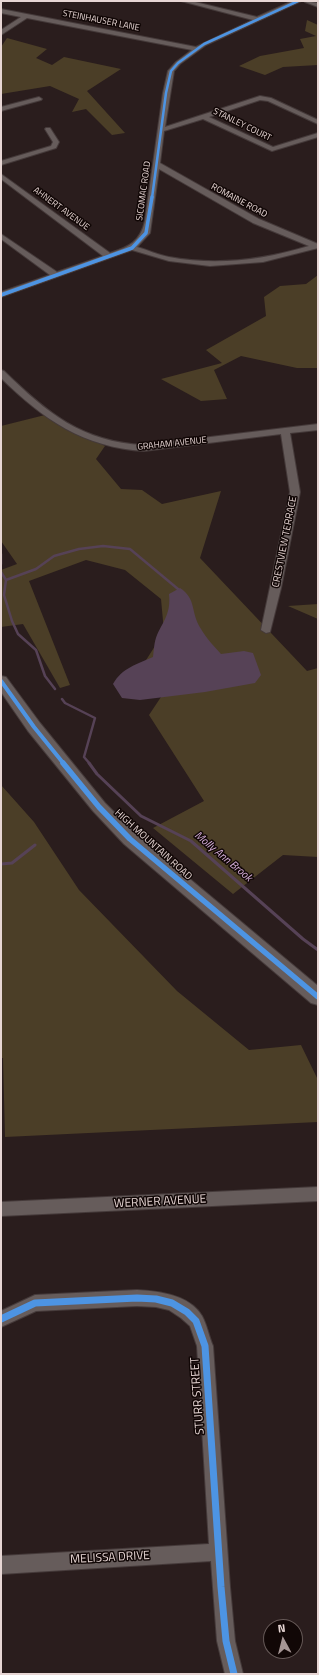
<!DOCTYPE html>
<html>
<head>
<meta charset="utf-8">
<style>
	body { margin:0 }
	#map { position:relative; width:319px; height:1675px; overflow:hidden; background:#2a1d1d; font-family:"Titillium Web",sans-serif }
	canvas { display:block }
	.frame { position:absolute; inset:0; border:2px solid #e7d6d4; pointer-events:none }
	.north { position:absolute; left:263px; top:1619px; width:40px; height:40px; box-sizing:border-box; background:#110706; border:1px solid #675a58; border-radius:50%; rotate:353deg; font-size:11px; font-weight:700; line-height:16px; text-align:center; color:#e7d6d4 }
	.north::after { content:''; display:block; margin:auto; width:14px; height:18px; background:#a59594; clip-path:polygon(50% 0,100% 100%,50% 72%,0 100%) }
</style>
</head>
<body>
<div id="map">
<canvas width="319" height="1675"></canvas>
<div class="frame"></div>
<div class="north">N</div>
</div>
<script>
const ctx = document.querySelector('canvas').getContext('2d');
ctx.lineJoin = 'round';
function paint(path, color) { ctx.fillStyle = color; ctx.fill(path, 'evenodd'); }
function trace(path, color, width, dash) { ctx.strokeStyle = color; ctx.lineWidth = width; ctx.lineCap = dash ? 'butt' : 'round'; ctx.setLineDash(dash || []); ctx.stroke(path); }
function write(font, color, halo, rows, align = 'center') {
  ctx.font = font + ' "Titillium Web",sans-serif'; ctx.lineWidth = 3; ctx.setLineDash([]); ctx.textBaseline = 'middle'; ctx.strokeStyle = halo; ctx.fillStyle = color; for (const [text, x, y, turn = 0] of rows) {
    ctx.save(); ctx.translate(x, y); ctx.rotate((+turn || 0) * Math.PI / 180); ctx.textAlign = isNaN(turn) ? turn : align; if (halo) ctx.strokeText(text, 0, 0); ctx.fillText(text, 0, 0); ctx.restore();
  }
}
paint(new Path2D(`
	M 307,20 L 318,25 L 318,65 L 283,67 L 265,75 L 239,66 L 260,56 L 304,48 L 300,39 L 316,36 L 305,31 Z
	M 7,38 L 47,49 L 36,58 L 52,65 L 64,57 L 121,69 L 87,91 L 125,133 L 112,135 L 86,109 L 72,112 L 79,99 L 50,86 L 1,94 L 1,47 Z
	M 318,275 L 318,368 L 297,368 L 241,356 L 214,370 L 227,399 L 201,401 L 161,379 L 222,363 L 206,350 L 266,316 L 264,297 L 280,286 L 306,284 Z
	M 49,414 L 105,446 L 96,459 L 121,489 L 142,490 L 162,504 L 221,491 L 200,558 L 307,671 L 318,668 L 318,857 L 283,855 L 233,894 L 153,828 L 204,801 L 149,715 L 163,694 L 132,682 L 164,632 L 161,599 L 125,570 L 86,560 L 29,581 L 70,685 L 60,688 L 23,624 L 1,627 L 1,570 L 17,564 L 1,541 L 1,426 Z
	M 318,604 L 318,619 L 288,606 Z
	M 1,785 L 34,822 L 79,890 L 177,991 L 249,1050 L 301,1045 L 318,1080 L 318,1122 L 5,1137 L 3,1058 L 1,1058 Z`), '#4b3e27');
paint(new Path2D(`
	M 180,588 C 197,599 190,612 201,629 C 206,638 214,646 221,654 L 244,651 L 253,653 L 261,675 L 255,683 L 205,692 L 140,700 L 122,698 L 113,684 C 122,668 137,664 153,657 C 154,650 154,642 157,635 C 164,620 171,613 169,594 Z`), '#564256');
trace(new Path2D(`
	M 1,554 L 1,564
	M 1,572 L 6,580 L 4,595 L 12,621 L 18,634 L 36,650 L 45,676 L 55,689
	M 6,580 L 36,569 L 54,556 L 79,549 L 103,546 L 130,549 L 178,589
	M 62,699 L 65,703 L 95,718 L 84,757 L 90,764`), '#564256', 2.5);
trace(new Path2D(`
	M 89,763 L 97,774 L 141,816 L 191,841 L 303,939 L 318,950
	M 1,864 L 12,863 L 35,845`), '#564256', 3);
const street = new Path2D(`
	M 181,1 L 191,1 L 257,17 L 293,1 L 301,1 L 206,45 L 180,64 L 174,71 L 165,127 L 260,96 L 271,98 L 318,120 L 318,124 L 268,101 L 260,100 L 209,117 L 273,147 L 318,133 L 318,137 L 272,151 L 203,119 L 164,131 L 160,163 L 259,219 L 318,244 L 318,248 L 263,262 L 210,266 L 169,261 L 132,250 L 1,297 L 1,292 L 50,275 L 1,239 L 1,234 L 57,272 L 103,256 L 1,179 L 1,174 L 110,253 C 129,247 140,242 145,221 L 163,93 L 168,71 L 176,62 L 192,50 L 27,18 L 1,35 L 1,30 L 21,17 L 1,13 L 1,9 L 196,47 L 253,20 ZM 159,169 L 253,223 L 309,246 C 263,260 217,266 169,257 C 158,255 148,250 137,247 L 150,233 Z
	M 304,1 L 318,3 L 318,7 L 305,2 Z
	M 39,97 L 42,99 L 41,100 L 1,111 L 1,107 Z
	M 46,128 L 50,128 L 59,142 L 56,148 L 1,165 L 1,161 L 51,146 L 53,142 L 45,129 Z
	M 1,370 L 4,371 C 47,413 82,442 144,445 L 318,424 L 318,430 L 290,433 L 300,492 L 281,588 L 270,632 L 266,633 L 261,630 L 290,492 L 281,434 L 144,451 C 83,447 44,420 1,378 Z
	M 318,1187 L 318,1201 L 1,1216 L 1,1202 Z
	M 137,1290 C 159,1291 190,1295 202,1316 C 207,1325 209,1337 213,1346 L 230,1587 L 235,1641 L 243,1674 L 225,1674 L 217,1641 L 211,1561 L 1,1574 L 1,1556 L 209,1544 L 197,1346 L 190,1326 L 181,1318 L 169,1310 L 156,1307 L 137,1306 L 36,1311 L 1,1327 L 1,1311 L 35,1295 Z`);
const secondary = new Path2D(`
	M 1,676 L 6,677 L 40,723 L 105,803 L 136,834 L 318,986 L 318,1005 L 311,1003 L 124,844 L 93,811 L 28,731 L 1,692 Z`);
trace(street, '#453a3a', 2);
trace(secondary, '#453a3a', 2);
paint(street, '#665c5b');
paint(secondary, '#665c5b');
trace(new Path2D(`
	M 152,198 L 166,93 L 171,71 L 178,63 L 204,44 L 298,1`), '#4d94e3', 2.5);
trace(new Path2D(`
	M 1,295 L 132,248 L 146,233 L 152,197`), '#4d94e3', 3.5);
trace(new Path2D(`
	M 1,681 L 34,727 L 64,764`), '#4d94e3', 4);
trace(new Path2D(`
	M 63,763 L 99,807 L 130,839 L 318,997`), '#4d94e3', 5.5);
trace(new Path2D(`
	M 1,1319 L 35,1303 L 137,1298 L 156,1299 L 172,1303 L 187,1312 L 196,1321 L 205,1346 L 221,1587 L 226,1641 L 234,1674`), '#4d94e3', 7);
write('9px', '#e7d6d4', '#110706', [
	["STEINHAUSER LANE",101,21,11],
	["STANLEY COURT",242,125,26],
	["SICOMAC ROAD",144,191,-82],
	["ROMAINE ROAD",239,201,28],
	["AHNERT AVENUE",61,209,36],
	["GRAHAM AVENUE",172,444,-6]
]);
write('10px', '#e7d6d4', '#110706', [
	["CRESTVIEW TERRACE",285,542,-79],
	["HIGH MOUNTAIN ROAD",153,845,42]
]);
write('italic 11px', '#d7b0dc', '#110706', [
	["Molly Ann Brook",223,857,40]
]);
write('12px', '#e7d6d4', '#110706', [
	["WERNER AVENUE",160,1202,-3],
	["STURR STREET",198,1396,-94],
	["MELISSA DRIVE",110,1558,-3]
]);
</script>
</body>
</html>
